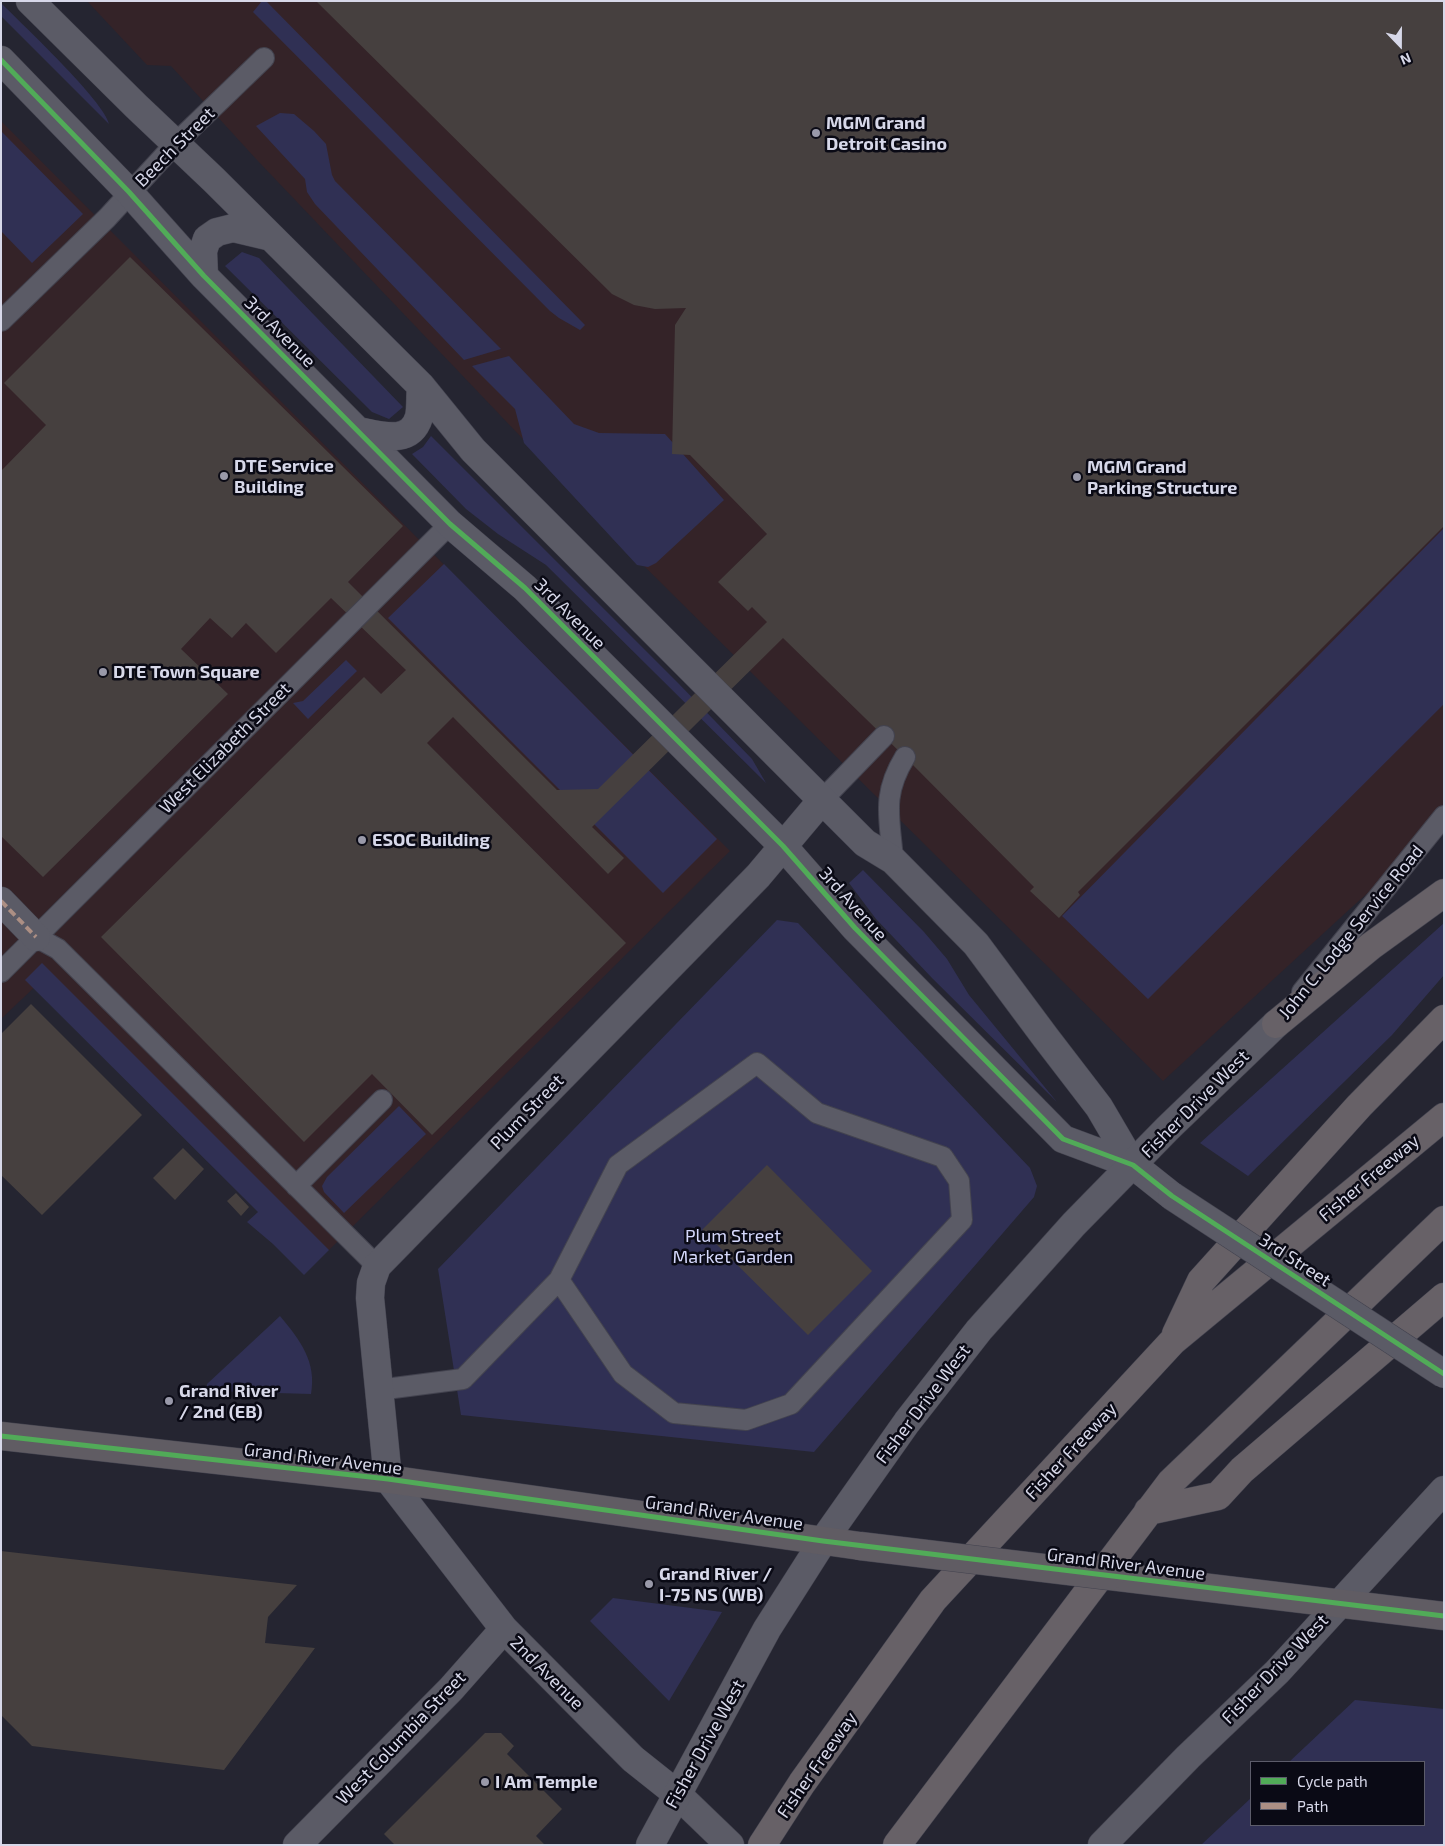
<!DOCTYPE html>
<html>
<head>
<meta charset="utf-8">
<style>
	body { margin:0 }
	#map { position:relative; width:1445px; height:1846px; overflow:hidden; background:#252531; font-family:"Exo 2",sans-serif }
	canvas { display:block }
	.frame { position:absolute; inset:0; border:2px solid #d7d8e9; pointer-events:none }
	.legend { position:absolute; left:1250px; top:1761px; width:175px; height:65px; box-sizing:border-box; background:#0a0a15; border:1px solid #5c5c6a; margin:0; padding:6px 9px; list-style:none; font-size:15px; color:#d7d8e9 }
	.legend li { display:flex; align-items:center; gap:10px; height:25px }
	.legend b { width:25px; border:1px solid #5c5c6a }
	.north { position:absolute; left:1375px; top:20px; width:50px; height:50px; -webkit-text-stroke:4px #0a0a15; paint-order:stroke; rotate:158deg; font-size:14px; font-weight:700; line-height:20px; text-align:center; color:#d7d8e9 }
	.north::after { content:''; display:block; margin:auto; width:18px; height:22px; background:#d7d8e9; clip-path:polygon(50% 0,100% 100%,50% 72%,0 100%) }
</style>
</head>
<body>
<div id="map">
<canvas width="1445" height="1846"></canvas>
<div class="frame"></div>
<ul class="legend">
<li><b style="height:6px;background:#51ab58"></b>Cycle path</li>
<li><b style="height:6px;background:#ac8f84"></b>Path</li>
</ul>
<div class="north">N</div>
</div>
<script>
const ctx = document.querySelector('canvas').getContext('2d');
ctx.lineJoin = 'round';
function paint(path, color) { ctx.fillStyle = color; ctx.fill(path, 'evenodd'); }
function trace(path, color, width, dash) { ctx.strokeStyle = color; ctx.lineWidth = width; ctx.lineCap = dash ? 'butt' : 'round'; ctx.setLineDash(dash || []); ctx.stroke(path); }
function write(font, color, halo, rows, align = 'center') {
  ctx.font = font + ' "Exo 2",sans-serif'; ctx.lineWidth = 5; ctx.setLineDash([]); ctx.textBaseline = 'middle'; ctx.strokeStyle = halo; ctx.fillStyle = color; for (const [text, x, y, turn = 0] of rows) {
    ctx.save(); ctx.translate(x, y); ctx.rotate((+turn || 0) * Math.PI / 180); ctx.textAlign = isNaN(turn) ? turn : align; if (halo) ctx.strokeText(text, 0, 0); ctx.fillText(text, 0, 0); ctx.restore();
  }
}
paint(new Path2D(`
	M 87,1 L 1444,1 L 1444,825 L 1352,907 L 1163,1081 L 642,564 L 257,160 L 171,66 L 147,65 Z
	M 1,121 L 730,851 L 329,1250 L 42,980 L 1,1019 Z`), '#342328');
paint(new Path2D(`
	M 262,1 L 266,1 L 585,325 L 580,330 L 559,318 L 550,311 L 253,12 Z
	M 1,3 C 21,23 105,102 109,124 L 1,16 Z
	M 280,113 L 294,114 L 314,131 L 326,144 L 332,175 L 335,181 L 501,349 L 464,360 L 315,204 L 307,192 L 305,179 L 256,126 Z
	M 1,131 L 83,214 L 32,263 L 1,231 Z
	M 242,252 L 259,258 L 403,407 L 389,419 L 372,412 L 225,266 Z
	M 509,356 L 574,424 L 599,433 L 665,434 L 724,500 L 656,563 L 648,567 L 637,565 L 524,443 L 515,409 L 472,366 Z
	M 431,436 L 679,684 L 752,759 L 766,783 L 546,565 L 498,534 L 466,509 L 412,454 L 423,447 Z
	M 1444,528 L 1444,704 L 1148,999 L 1062,916 Z
	M 444,564 L 717,839 L 663,893 L 388,618 Z
	M 346,660 L 357,671 L 308,719 L 293,703 L 303,701 Z
	M 863,870 L 924,932 L 947,959 L 969,995 L 1057,1102 L 932,978 L 876,919 L 849,883 Z
	M 777,920 L 798,923 L 1030,1168 L 1037,1186 L 1034,1197 L 814,1452 L 461,1415 L 438,1269 Z
	M 1444,923 L 1444,975 L 1392,1035 L 1248,1176 L 1200,1143 Z
	M 42,963 L 329,1250 L 304,1275 L 273,1244 L 247,1222 L 258,1212 L 25,980 Z
	M 399,1106 L 426,1134 L 344,1213 L 324,1192 L 322,1186 L 327,1177 Z
	M 280,1316 C 300,1340 317,1362 311,1394 L 207,1391 L 207,1384 Z
	M 613,1598 L 722,1612 L 669,1701 L 590,1621 Z
	M 1355,1700 L 1444,1709 L 1444,1845 L 1201,1845 L 1251,1798 L 1251,1825 L 1424,1825 L 1424,1762 L 1289,1762 Z`), '#303054');
paint(new Path2D(`
	M 316,1 L 1444,1 L 1444,526 L 1078,892 L 1080,895 L 1059,918 L 1030,891 L 1034,887 L 905,757 L 783,638 L 592,827 L 624,858 L 608,874 L 453,717 L 427,743 L 626,943 L 432,1135 L 372,1074 L 304,1142 L 101,937 L 364,677 L 381,694 L 406,670 L 331,598 L 276,653 L 246,623 L 232,638 L 210,618 L 181,649 L 228,694 L 43,877 L 1,836 L 1,471 L 46,425 L 4,383 L 130,257 L 403,526 L 348,582 L 557,790 L 598,789 L 767,622 L 752,607 L 748,611 L 718,582 L 767,534 L 690,455 L 672,454 L 675,325 L 686,308 L 655,309 L 634,305 L 612,294 Z
	M 31,1004 L 142,1115 L 42,1215 L 1,1175 L 1,1034 Z
	M 183,1148 L 204,1169 L 175,1200 L 153,1178 Z
	M 767,1165 L 872,1271 L 808,1335 L 702,1230 Z
	M 236,1193 L 249,1207 L 241,1216 L 227,1201 Z
	M 1,1551 L 297,1585 L 268,1617 L 265,1643 L 315,1648 L 224,1770 L 32,1746 L 1,1715 Z
	M 485,1733 L 501,1733 L 514,1746 L 507,1754 L 562,1809 L 536,1836 L 545,1845 L 395,1845 L 384,1834 Z`), '#46403f');
const service = new Path2D(`
	M 1,321 L 107,218 L 176,143 L 264,58
	M 822,800 L 884,736
	M 893,860 C 890,818 881,796 905,757
	M 36,937 L 58,949 L 377,1266
	M 1,972 L 450,524
	M 1302,992 L 1444,816
	M 296,1186 L 382,1100
	M 378,1390 L 463,1379 L 559,1280 L 618,1165 L 757,1063 L 817,1113 L 943,1157 L 959,1181 L 962,1220 L 791,1404 L 746,1420 L 674,1413 L 623,1374 L 559,1280`);
const pedestrian = new Path2D(`
	M 1,901 L 36,937`);
const minor = new Path2D(`
	M 30,1 L 136,106 L 214,180 L 421,386 L 473,450 L 822,800 L 865,843 L 893,860 L 976,944 L 1046,1038 L 1099,1107 L 1133,1165
	M 1,60 L 129,192 L 204,276 L 450,524 L 525,588 L 783,846 L 855,928 L 1063,1139 L 1133,1165 L 1172,1196
	M 204,276 L 203,251 L 207,239 L 217,232 L 233,228 L 271,237
	M 358,431 C 380,435 410,446 419,417 C 421,408 420,396 421,386
	M 297,1845 L 451,1689 L 504,1629
	M 730,1845 L 677,1794 L 633,1759 L 504,1629 L 388,1479 L 370,1298 L 371,1283 L 377,1266 L 758,876 L 822,800`);
const tertiary = new Path2D(`
	M 650,1845 L 767,1629 L 823,1541 L 907,1422 L 979,1330 L 1074,1224 L 1168,1128 L 1276,1024
	M 1102,1845 L 1188,1757 L 1277,1672 L 1444,1490`);
const primary = new Path2D(`
	M 1,1436 L 388,1479 L 860,1546
	M 1110,1576 L 1444,1616`);
const motorway = new Path2D(`
	M 1276,1024 L 1371,946 L 1444,893
	M 1176,1334 L 1201,1281 L 1359,1106 L 1444,1019
	M 1148,1511 L 1218,1496 L 1242,1470 L 1444,1297
	M 762,1845 L 802,1783 L 933,1600 L 1173,1341 L 1444,1117
	M 897,1845 L 1171,1482 L 1444,1220`);
trace(service, '#43434f', 22);
trace(pedestrian, '#43434f', 29);
trace(minor, '#43434f', 29);
trace(tertiary, '#43434f', 29);
trace(primary, '#43434f', 29);
trace(motorway, '#43434f', 29);
trace(service, '#5b5b66', 20);
trace(pedestrian, '#5b5b66', 28);
trace(minor, '#5b5b66', 28);
trace(tertiary, '#5b5b66', 28);
trace(primary, '#605c63', 28);
trace(motorway, '#676167', 28);
const minorBridge = new Path2D(`
	M 1172,1196 L 1444,1374`);
const primaryBridge = new Path2D(`
	M 860,1546 L 1110,1576`);
trace(minorBridge, '#43434f', 29, []);
trace(primaryBridge, '#43434f', 29, []);
trace(minorBridge, '#5b5b66', 28);
trace(primaryBridge, '#605c63', 28);
trace(new Path2D(`
	M 1,901 L 36,937`), '#ac8f84', 4, [8, 4]);
trace(new Path2D(`
	M 1,60 L 129,192 L 204,276 L 450,524 L 525,588 L 783,846 L 855,928 L 1063,1139 L 1133,1165 L 1172,1196 L 1444,1374
	M 1,1436 L 388,1479 L 823,1541 L 1444,1616`), '#51ab58', 5);
for (const [x, y, r, color] of [
	[816,133,5,"#9999a9"],
	[224,476,5,"#9999a9"],
	[1077,477,5,"#9999a9"],
	[103,672,5,"#9999a9"],
	[362,840,5,"#9999a9"],
	[169,1401,5,"#9999a9"],
	[649,1584,5,"#9999a9"],
	[485,1782,5,"#9999a9"]
]) { const dot = new Path2D(); dot.arc(x, y, r, 0, 2 * Math.PI); ctx.fillStyle = color; ctx.fill(dot); trace(dot, '#0a0a15', 2); }
write('bold 18px', '#d7d8e9', '#0a0a15', [
	["MGM Grand",826,123],
	["Detroit Casino",826,144],
	["DTE Service",234,466],
	["Building",234,487],
	["MGM Grand",1087,467],
	["Parking Structure",1087,488],
	["DTE Town Square",113,672],
	["ESOC Building",372,840],
	["Grand River",179,1391],
	["/ 2nd (EB)",179,1412],
	["Grand River /",659,1574],
	["I-75 NS (WB)",659,1595],
	["I Am Temple",495,1782]
], 'left');
write('18px', '#d7d8e9', '#0a0a15', [
	["Beech Street",175,147,-45],
	["3rd Avenue",280,332,45],
	["3rd Avenue",570,614,45],
	["West Elizabeth Street",225,748,-45],
	["3rd Avenue",853,904,48],
	["John C. Lodge Service Road",1351,932,-51],
	["Fisher Drive West",1195,1104,-45],
	["Plum Street",527,1112,-46],
	["Fisher Freeway",1369,1178,-40],
	["3rd Street",1295,1260,33],
	["Fisher Drive West",923,1404,-53],
	["Fisher Freeway",1071,1451,-47],
	["Grand River Avenue",323,1459,7],
	["Grand River Avenue",724,1513,8],
	["Grand River Avenue",1126,1564,7],
	["Fisher Drive West",1275,1669,-46],
	["2nd Avenue",547,1673,45],
	["West Columbia Street",401,1738,-46],
	["Fisher Drive West",705,1744,-61],
	["Fisher Freeway",817,1765,-55]
]);
write('18px', '#d6d9fd', '#0a0a15', [
	["Plum Street",733,1236],
	["Market Garden",733,1257]
]);
</script>
</body>
</html>
